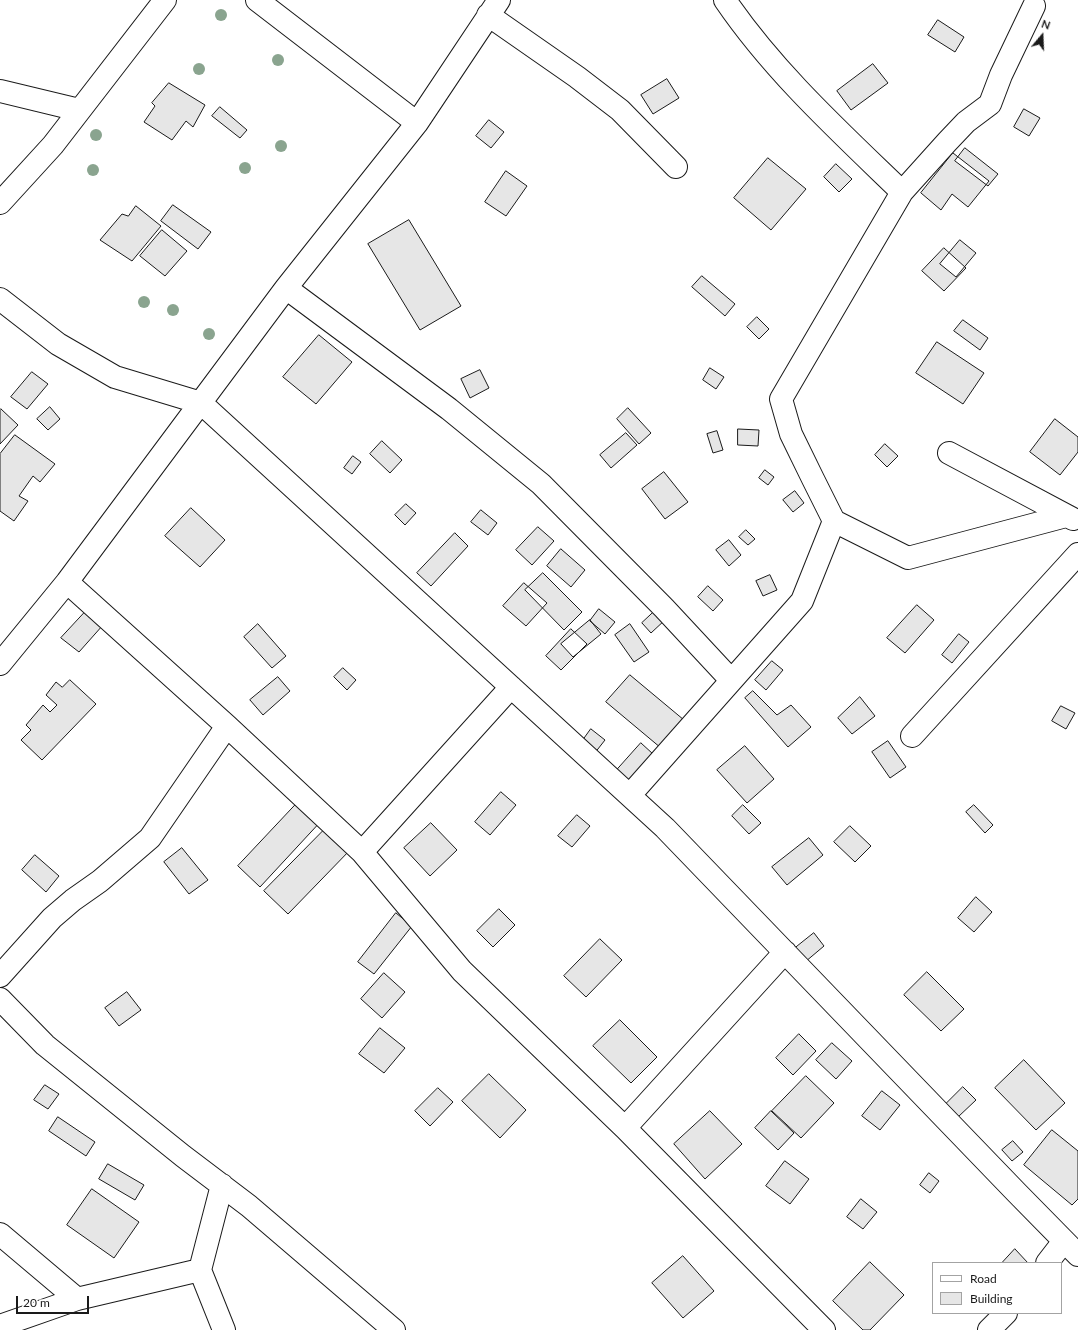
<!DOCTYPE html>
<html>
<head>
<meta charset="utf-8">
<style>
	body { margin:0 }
	#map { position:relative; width:1078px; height:1330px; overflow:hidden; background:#fff; font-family:Lato,sans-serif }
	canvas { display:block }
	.legend { position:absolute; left:932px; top:1262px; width:130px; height:52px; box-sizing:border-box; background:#fff; border:1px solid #a3a3a3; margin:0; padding:5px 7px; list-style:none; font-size:12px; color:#1a1a1a }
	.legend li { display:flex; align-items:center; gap:8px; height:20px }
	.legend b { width:20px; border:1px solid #a3a3a3 }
	.north { position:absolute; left:1022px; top:16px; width:40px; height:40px; -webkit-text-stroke:3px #fff; paint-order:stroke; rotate:19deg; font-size:11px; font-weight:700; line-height:16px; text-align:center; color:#1a1a1a }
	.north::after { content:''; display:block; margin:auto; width:14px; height:18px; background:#1a1a1a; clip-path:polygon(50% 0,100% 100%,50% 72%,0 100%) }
	.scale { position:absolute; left:16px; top:1296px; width:73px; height:18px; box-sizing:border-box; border:2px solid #1a1a1a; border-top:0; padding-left:5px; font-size:12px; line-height:14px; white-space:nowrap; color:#1a1a1a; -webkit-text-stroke:3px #fff; paint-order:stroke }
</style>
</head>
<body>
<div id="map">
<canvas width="1078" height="1330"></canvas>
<ul class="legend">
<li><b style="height:5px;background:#fff"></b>Road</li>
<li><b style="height:11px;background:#e6e6e6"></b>Building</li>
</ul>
<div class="north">N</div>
<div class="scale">20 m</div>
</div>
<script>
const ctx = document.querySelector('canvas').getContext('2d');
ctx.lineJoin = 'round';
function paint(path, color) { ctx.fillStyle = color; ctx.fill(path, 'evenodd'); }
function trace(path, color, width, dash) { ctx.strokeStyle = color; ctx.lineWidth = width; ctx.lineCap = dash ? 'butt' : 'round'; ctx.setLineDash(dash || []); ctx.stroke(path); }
const building = new Path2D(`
	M 938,20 L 964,37 L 955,52 L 928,35 Z
	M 873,64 L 888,83 L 851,110 L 837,91 Z
	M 667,79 L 679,98 L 653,114 L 641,95 Z
	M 169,83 L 205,105 L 193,127 L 186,121 L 172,140 L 144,122 L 155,106 L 152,103 Z
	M 220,107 L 247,130 L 240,138 L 212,116 Z
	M 1024,109 L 1040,118 L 1029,136 L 1014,127 Z
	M 489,120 L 504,132 L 491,148 L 476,136 Z
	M 965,148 L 998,174 L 988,186 L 955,161 Z
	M 953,153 L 989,181 L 968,207 L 952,194 L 941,210 L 921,193 Z
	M 768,158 L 806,189 L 771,230 L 734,198 Z
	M 836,164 L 852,179 L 839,192 L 824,177 Z
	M 506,171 L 527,186 L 506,216 L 485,202 Z
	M 173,205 L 211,232 L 198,249 L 161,221 Z
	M 136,206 L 161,226 L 132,261 L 100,240 L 122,214 L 128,216 Z
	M 409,220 L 461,306 L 420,330 L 368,244 Z
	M 162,230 L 187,251 L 165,276 L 140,256 Z
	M 960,240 L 976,253 L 956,277 L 940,264 Z
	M 944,248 L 966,268 L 944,291 L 922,271 Z
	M 702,276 L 735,304 L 725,316 L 692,287 Z
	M 757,317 L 769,329 L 759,339 L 747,327 Z
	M 963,320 L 988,338 L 980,350 L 954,331 Z
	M 319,335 L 352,362 L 316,404 L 283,377 Z
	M 937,342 L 984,373 L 963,404 L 916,373 Z
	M 710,368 L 724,377 L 716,389 L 703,380 Z
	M 480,370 L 489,388 L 470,398 L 461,379 Z
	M 32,372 L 48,384 L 27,409 L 11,397 Z
	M 50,407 L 60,419 L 48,430 L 37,419 Z
	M 628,408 L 651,433 L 639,444 L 617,419 Z
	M 1,409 L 18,425 L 0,444 L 0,410 Z
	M 1055,419 L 1078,437 L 1078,452 L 1060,475 L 1030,452 Z
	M 738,429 L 759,430 L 758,446 L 738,445 Z
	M 717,431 L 723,450 L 713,453 L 707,434 Z
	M 626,433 L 637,445 L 611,468 L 600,455 Z
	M 15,435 L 55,464 L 40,482 L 33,476 L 19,496 L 28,501 L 14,521 L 0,511 L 0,454 Z
	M 382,441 L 402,460 L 390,473 L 370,454 Z
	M 885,444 L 898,456 L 887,467 L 875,455 Z
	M 353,456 L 361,462 L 352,474 L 344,468 Z
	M 765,470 L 774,477 L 768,485 L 759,478 Z
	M 664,472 L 688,502 L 665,519 L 642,489 Z
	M 795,491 L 804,503 L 793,512 L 783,500 Z
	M 406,504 L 416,513 L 405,525 L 395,515 Z
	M 191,508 L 225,540 L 200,567 L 165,536 Z
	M 481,510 L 497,523 L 488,535 L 471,522 Z
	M 538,527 L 554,541 L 532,565 L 516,550 Z
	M 746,530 L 755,539 L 748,545 L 739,537 Z
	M 455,533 L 468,546 L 431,586 L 417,573 Z
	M 729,540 L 741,555 L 729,566 L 716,550 Z
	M 561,549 L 585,570 L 571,587 L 547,566 Z
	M 543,573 L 582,612 L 564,630 L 525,590 Z
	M 770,575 L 777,590 L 763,596 L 756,581 Z
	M 524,583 L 547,603 L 526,626 L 503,606 Z
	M 708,586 L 723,600 L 713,611 L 698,597 Z
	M 917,605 L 934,620 L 905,653 L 887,638 Z
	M 599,609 L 615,622 L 605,634 L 590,621 Z
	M 657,609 L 666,619 L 651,633 L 642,623 Z
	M 87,610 L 103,625 L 79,652 L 61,638 Z
	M 590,620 L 601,634 L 573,657 L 561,644 Z
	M 258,624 L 286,656 L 272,668 L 244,637 Z
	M 630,624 L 649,652 L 634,662 L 615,635 Z
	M 571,629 L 587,644 L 561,670 L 546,656 Z
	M 959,634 L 969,642 L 952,663 L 942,655 Z
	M 772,661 L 783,670 L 766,690 L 755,680 Z
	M 343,668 L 356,680 L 347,690 L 334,677 Z
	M 630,675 L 684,720 L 661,748 L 606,702 Z
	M 278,677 L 290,691 L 263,715 L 250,700 Z
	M 70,680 L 96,704 L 42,760 L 21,740 L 31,730 L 26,725 L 43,705 L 50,712 L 57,705 L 46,695 L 56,682 L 62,687 Z
	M 753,691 L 777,715 L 791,705 L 811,727 L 788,747 L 745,698 Z
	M 860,697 L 875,716 L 852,734 L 838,718 Z
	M 1061,706 L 1075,713 L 1066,729 L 1052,721 Z
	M 591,729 L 605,740 L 594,754 L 581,743 Z
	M 888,741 L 906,767 L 890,778 L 872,752 Z
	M 641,743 L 653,754 L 628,782 L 616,771 Z
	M 745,746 L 774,779 L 747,803 L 717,770 Z
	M 501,792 L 516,805 L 490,835 L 475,822 Z
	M 301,799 L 323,819 L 260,887 L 238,866 Z
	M 743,805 L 761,823 L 749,834 L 732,816 Z
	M 974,805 L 993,825 L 985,833 L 966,812 Z
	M 577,815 L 590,826 L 572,847 L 558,836 Z
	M 431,823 L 457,850 L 430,876 L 404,848 Z
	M 328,826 L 352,848 L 288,914 L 264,891 Z
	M 850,826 L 871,846 L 855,862 L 834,842 Z
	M 809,838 L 823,855 L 787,885 L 772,867 Z
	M 182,848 L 208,880 L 189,894 L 164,862 Z
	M 35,855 L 59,876 L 46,892 L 22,870 Z
	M 976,897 L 992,912 L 974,932 L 958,918 Z
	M 499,909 L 515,925 L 493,947 L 477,931 Z
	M 396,913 L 412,926 L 374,974 L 358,962 Z
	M 814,933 L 824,946 L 805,962 L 794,949 Z
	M 600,939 L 622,960 L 586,997 L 564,976 Z
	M 927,972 L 964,1009 L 941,1031 L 904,995 Z
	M 384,973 L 405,992 L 382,1018 L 361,999 Z
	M 127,992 L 141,1010 L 119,1026 L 105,1008 Z
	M 620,1020 L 657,1057 L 631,1083 L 593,1046 Z
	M 380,1028 L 405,1048 L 384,1073 L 359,1054 Z
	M 799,1034 L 816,1051 L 793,1075 L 776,1058 Z
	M 832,1043 L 852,1061 L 836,1079 L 816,1060 Z
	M 1024,1060 L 1065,1103 L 1036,1130 L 995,1088 Z
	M 489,1074 L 526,1110 L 500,1138 L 462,1101 Z
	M 806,1076 L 834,1103 L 801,1138 L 772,1111 Z
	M 45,1085 L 59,1094 L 48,1109 L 34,1100 Z
	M 963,1087 L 976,1100 L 958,1117 L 946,1104 Z
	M 438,1088 L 453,1102 L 430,1126 L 415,1111 Z
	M 882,1091 L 900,1105 L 880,1130 L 862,1116 Z
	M 710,1111 L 742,1144 L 705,1179 L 674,1144 Z
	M 771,1111 L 794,1133 L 778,1150 L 755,1128 Z
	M 58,1117 L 95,1142 L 86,1156 L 49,1131 Z
	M 1052,1130 L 1078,1151 L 1078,1199 L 1072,1205 L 1024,1165 Z
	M 1013,1141 L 1023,1152 L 1012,1161 L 1002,1150 Z
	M 785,1161 L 809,1179 L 790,1204 L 766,1186 Z
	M 108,1164 L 144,1185 L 135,1200 L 99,1179 Z
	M 929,1173 L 939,1181 L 930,1193 L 920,1185 Z
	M 92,1189 L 139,1222 L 114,1258 L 67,1225 Z
	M 861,1199 L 877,1212 L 863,1229 L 847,1217 Z
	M 1015,1249 L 1028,1263 L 1002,1263 Z
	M 683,1256 L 714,1291 L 683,1318 L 652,1283 Z
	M 870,1262 L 904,1295 L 870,1330 L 863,1330 L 833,1301 Z`);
paint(building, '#e6e6e6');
trace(building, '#1a1a1a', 1);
const minor = new Path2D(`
	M 257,0 L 417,123
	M 725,0 C 774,72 840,132 902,192
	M 488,15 L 577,77 L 620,110 L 676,167
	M 0,91 L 79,110
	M 0,203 L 53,145 L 165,0
	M 286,288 L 449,409 L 541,484 L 664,608 L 731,680
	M 0,299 L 58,344 L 115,377 L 201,403 L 665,828 L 1017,1193 L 1078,1255
	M 949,453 L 1073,519
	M 834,521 L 813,479 L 791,434 L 781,399 L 902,192 L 947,142 L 966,122 L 990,104 L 1001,75 L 1034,6
	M 67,582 L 227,726 L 362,852 L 462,971 L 625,1128 L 824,1330
	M 0,664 L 67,582 L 286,288 L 417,123 L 499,0
	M 912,736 L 1078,554
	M 630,795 L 802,601 L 834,521 L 908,558 L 1066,516
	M 362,852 L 511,687
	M 0,976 L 52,918 L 73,900 L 100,881 L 150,838 L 227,726
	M 0,999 L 45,1045 L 183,1156 L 249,1206 L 394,1330
	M 625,1128 L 785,952
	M 0,1234 L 77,1299
	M 1047,1263 L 1064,1241
	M 200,1270 L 224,1330
	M 0,1326 L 77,1299 L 200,1270 L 222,1185
	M 989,1330 L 1006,1313`);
trace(minor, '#1a1a1a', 24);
trace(minor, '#fff', 22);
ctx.fillStyle = '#8aa48f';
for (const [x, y] of [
	[221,15],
	[278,60],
	[199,69],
	[96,135],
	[281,146],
	[245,168],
	[93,170],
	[144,302],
	[173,310],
	[209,334]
]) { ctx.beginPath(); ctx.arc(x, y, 6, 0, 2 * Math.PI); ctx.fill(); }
</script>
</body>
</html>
